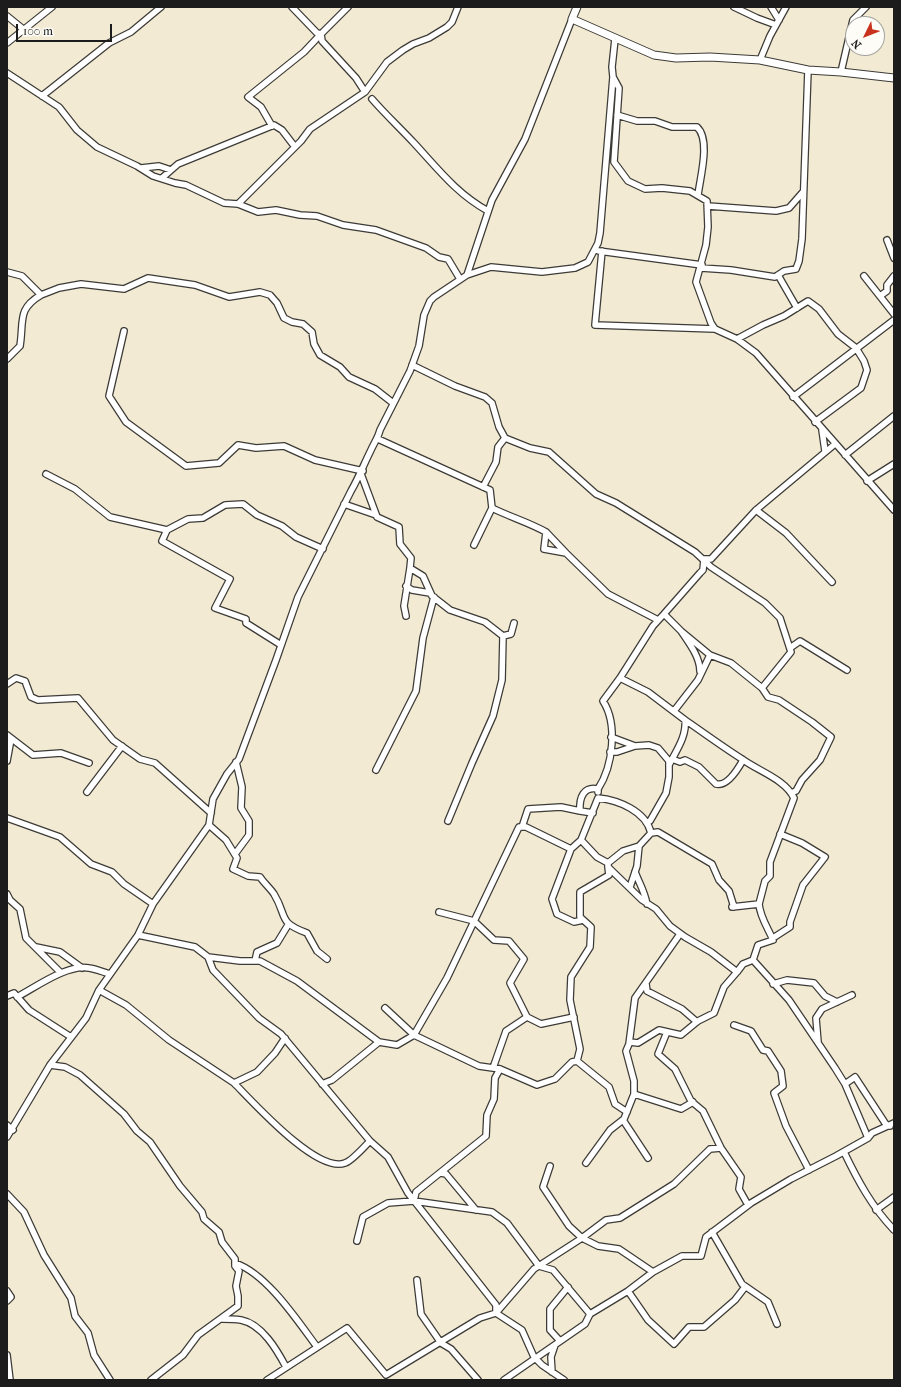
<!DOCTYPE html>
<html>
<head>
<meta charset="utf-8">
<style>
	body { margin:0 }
	#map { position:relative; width:901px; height:1387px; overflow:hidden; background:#f3ead3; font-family:"IM FELL French Canon",serif }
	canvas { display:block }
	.frame { position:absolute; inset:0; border:8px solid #1c1c1c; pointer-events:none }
	.north { position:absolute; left:845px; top:16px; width:40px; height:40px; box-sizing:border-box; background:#fdfcf7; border:1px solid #a3a29f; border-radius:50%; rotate:227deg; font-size:11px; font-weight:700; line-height:16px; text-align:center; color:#1c1c1c }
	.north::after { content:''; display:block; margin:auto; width:14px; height:18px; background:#c8321e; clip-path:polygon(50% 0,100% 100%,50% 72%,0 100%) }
	.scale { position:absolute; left:16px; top:24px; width:96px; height:18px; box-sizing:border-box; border:2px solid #1c1c1c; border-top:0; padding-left:5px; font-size:12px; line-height:14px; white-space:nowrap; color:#1c1c1c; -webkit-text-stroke:3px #fdfcf7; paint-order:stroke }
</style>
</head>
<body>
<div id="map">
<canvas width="901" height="1387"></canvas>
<div class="frame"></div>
<div class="north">N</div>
<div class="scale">100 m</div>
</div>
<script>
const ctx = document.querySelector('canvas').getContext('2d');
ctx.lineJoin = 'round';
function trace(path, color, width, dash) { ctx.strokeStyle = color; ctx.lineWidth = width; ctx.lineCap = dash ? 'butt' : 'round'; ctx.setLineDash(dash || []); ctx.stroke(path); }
const minor = new Path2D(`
	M 348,7 L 321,34 L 322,41 L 356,78 L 365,92
	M 734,7 L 757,18 L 776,25
	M 771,7 L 779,20
	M 7,16 L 23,29
	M 615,39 L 612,67 L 613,77 L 619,88 L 614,162 L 628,181 L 645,189 L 662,188 L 690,191 L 707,201 L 708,227 L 706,245 L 696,282 L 711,323 L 715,329 L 737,339 L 756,353 L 894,510
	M 7,43 L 52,7
	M 760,60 L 770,36 L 786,7
	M 841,72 L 853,20 L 866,7
	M 7,73 L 59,107 L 77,130 L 97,147 L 137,166 L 153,176 L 175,183 L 186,185 L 224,203 L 238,204 L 258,212 L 276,210 L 300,215 L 317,216 L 343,225 L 376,230 L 426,248 L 439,257 L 448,259 L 460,279
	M 42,96 L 109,43 L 131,32 L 161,7
	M 372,99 C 385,114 400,128 414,143 C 438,169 457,194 488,211
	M 617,115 L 637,121 L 655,121 L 672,127 L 697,127 C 711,140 700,178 698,195
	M 272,126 L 261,107 L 248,97 L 304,52 L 321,34 L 317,33 L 292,7
	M 141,168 L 159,166 L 171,170
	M 162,178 L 178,164 L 274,125 L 282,130 L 295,147
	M 238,204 L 301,141 L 310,129 L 365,92 L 387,62 L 403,50 L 413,44 L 429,38 L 447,27 L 452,22 L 458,7
	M 708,206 L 776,211 L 789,208 L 803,192
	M 887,240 L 894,258
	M 599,251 L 702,265
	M 602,251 L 595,325 L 715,329
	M 701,268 L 731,270 L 775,277 L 784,271 L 796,269 L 799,261 L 802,239 L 808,70
	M 7,272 L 22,276 L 41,295 L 59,288 L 81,284 L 124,289 L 148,278 L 195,285 L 229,297 L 260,292 L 270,295 L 277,303 L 284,318 L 292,322 L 303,324 L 312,332 L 314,344 L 320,355 L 340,367 L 349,377 L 375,389 L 393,403
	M 467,275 L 492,200 L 525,139 L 572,19
	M 778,275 L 797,308
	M 864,276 L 894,314
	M 880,296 L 887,291 L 887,285 L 894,276
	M 124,331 L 109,396 L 126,422 L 186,466 L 219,463 L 238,445 L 256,448 L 284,446 L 315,460 L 363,471
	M 737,339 L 763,325 L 784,316 L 808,301 L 819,309 L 838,334 L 856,348 L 864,361 L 867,370 L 861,388 L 815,422
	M 7,359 L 20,346 C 24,321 17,309 41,295
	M 412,365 L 455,386 L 485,397 L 492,403 L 499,427 L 505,438
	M 793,397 L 894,320
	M 822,430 L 825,451
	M 378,439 L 490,490 L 492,508 C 510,517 528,522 546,532
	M 845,455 L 894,416
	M 46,474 L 75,489 L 110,517 L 167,530 L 188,519 L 203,518 L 225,505 L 243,504 L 257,515 L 282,526 L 296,537 L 323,549
	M 361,474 L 377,517 L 399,527 L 400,544 L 411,558 L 410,568 L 423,576 L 432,596 L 450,610 L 485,622 L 503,636 L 502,680 L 493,716 L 472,763 L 448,821
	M 867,481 L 894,464
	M 483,487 L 496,462 L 498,447 L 505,438 L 530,448 L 549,452 L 596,494 L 616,503 L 695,552 L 711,567 L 765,603 L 780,618 L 791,652 L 762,688
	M 344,504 L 376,515
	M 756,510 L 786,533 L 832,582
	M 167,530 L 162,541 L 230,579 L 215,608 L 246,619 L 246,623 L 281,645
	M 474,545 L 492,508
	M 566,553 L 546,532 L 544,549 L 566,553 L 608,594 L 658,620
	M 406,586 L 412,590 L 430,593
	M 664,614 L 700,573 L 703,570 L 704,559 L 711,559 L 756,510 L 835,444
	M 406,616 L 404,606 L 410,568
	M 503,636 L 511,634 L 514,623
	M 790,648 L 800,641 L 847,670
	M 700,671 C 700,657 689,643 681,631 L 710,655
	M 620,678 L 653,626 L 664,614 L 681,631
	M 7,684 L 16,678 L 25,681 L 31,697 L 38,700 L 78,698 L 113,740 L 140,759 L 155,763 L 211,813
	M 674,711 L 698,680 L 710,655 L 731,663 L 762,688 L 768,697 L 779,700 L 812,722 L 831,737 L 820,760 L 802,780 L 796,791 L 791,793
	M 685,720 C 704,733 723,747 742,759 C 758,771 785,779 794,798 L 770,862 L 770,876 L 765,881 L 759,904 L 732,907
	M 7,735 L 33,755 L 61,753 L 89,763
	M 611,737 L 635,746 L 649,745 L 658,748 L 669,761 L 669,777 L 666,793 L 650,821 L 646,822
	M 610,752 L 617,752 L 635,746
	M 672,759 L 680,762 L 685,760 L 699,767 L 716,784 C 727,787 738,769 743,760
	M 7,761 L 11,739
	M 376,770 L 416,691 L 423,638 L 434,597
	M 598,789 C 613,766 618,724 603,701 L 620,678 L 648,692 L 685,720 C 687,736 676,751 669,765
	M 87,792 L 122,746
	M 593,813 L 580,811 C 579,797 584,786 598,789 L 598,792
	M 7,818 L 60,837 L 91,864 L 112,872 L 124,884 L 153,904
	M 209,825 L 226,840 L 237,858 L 233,869 L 248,876 L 260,877 C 264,883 270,888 274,894 C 288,917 277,922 307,933 L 317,951 L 327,959
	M 522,827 L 528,809 L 561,807 L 580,811
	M 651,833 L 658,832 L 712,864 L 719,880 L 729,891 L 734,907
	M 581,840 L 571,849 L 552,899 L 557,914 L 574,922 L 583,920
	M 235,854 L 249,835 L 249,821 L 241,808 L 242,787 L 236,762
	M 608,863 L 597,857 L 581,840 L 598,798 C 618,800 646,811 651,833 L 639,846
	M 608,867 L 609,875 L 580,892 L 580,917 L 591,927 L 590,947 L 571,977 L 570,1000 L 580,1049 L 577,1061 L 609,1087 L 615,1104 L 627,1112
	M 635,872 C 640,885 644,890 647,904
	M 630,887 L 637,866 L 639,846 L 623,851 L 608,863 L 608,867 L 642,900 L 656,909 L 670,926 L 685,937 L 711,952 L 737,972 L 743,964 L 753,960 L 789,1000 L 835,1068 L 845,1084 L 868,1138 L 872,1133 L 894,1123
	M 7,894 L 10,900 L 20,909 L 26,938 L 60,972
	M 439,912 L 474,921 L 494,940 L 509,941 L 524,959 L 510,983 L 527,1017
	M 138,935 L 195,947 L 208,957 L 213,970 L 259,1018 L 281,1034 L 370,1141 L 388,1157 L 408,1193 L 496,1305 L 496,1313 L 522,1330 L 534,1357 L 542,1365 L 564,1380
	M 773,938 L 790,927 L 790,922 L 803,885 L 825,857 L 802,843 L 780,834
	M 36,947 L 60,952 L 82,968
	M 208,957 L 240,961 L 260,961 L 297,981 L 379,1042 L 397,1045 L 414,1035 L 447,978 L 519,827 L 526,827 L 571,849
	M 753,960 L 758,945 L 773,940 C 768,928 760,917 759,904
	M 255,961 L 257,952 L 277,943 L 288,925
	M 646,984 L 647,991 L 682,1009 L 697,1022
	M 773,984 L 787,980 L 814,983 L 825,996 L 837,1002
	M 99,990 L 126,1005 L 169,1040 L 234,1083 L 257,1072 L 275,1053 L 285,1038
	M 7,996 L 14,993 L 29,1010 L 71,1037
	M 17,997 C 36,987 67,964 89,968 C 96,969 103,972 110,974
	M 385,1008 L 414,1035 L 479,1066 L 500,1069 L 537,1085 L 555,1079 L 572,1062 L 577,1061
	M 734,1025 L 751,1031 L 763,1050 L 768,1051 L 781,1071 L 783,1086 L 774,1093 L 786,1126 L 809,1170
	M 667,1032 L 658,1054 L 675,1069 L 691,1101 L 703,1111 L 721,1148 L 741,1177 L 739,1189 L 748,1205
	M 630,1042 L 638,1043 L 659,1030 L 681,1035 L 698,1021 L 714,1013 L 724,987 L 737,972
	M 818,1042 L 816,1018 L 822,1009 L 852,995
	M 50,1065 L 65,1067 L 80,1075 L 124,1114 L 137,1131 L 150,1142 L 180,1186 L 202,1212 L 204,1219 L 219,1232 L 222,1242 L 235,1259 L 235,1266 L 239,1271 L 236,1286 L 238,1296 L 238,1306 L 198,1335 L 183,1355 L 151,1380
	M 493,1068 L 506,1031 L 527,1017 L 541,1024 L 574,1017
	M 234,1083 C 253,1102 317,1174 345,1163 C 352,1161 365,1146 370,1141
	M 322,1084 L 332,1080 L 379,1042
	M 845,1084 L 855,1077 L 887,1126 L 890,1126
	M 634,1094 L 681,1109 L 693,1102
	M 623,1120 L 648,1158
	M 7,1125 L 13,1130
	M 7,1137 L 50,1065 L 86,1018 L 99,990 L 138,935 L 153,904 L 209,825 L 213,799 L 227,774 L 239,759 L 276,660 L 298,597 L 351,491 C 359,477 364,464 371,450 C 374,443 378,438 380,430 L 410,371 L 419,346 L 424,315 L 430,301 L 434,297 L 467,275 L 491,267 L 542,272 L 575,268 L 588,262 L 598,243 L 600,233 L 613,77
	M 844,1152 C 858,1181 872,1207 894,1230
	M 586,1163 L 610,1130 L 624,1119 L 634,1094 L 634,1081 L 626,1051 L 629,1044 L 635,998 L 680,934
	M 550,1166 L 543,1187 L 569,1226 L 582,1238 L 598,1246 L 619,1249 L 653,1272
	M 441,1173 L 446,1174 L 476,1210
	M 7,1194 L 24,1212 L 44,1255 L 71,1298 L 75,1316 L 88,1333 L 94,1355 L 110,1380
	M 414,1201 L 416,1192 L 486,1136 L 487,1115 L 494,1099 L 495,1078 L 500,1069
	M 876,1210 L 894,1197
	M 712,1232 L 742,1284 L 768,1302 L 777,1324
	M 357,1241 L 363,1217 L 388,1203 L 414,1201 L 492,1212 L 507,1223 L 539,1266 L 553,1270 L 590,1314
	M 235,1263 C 267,1274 297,1320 317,1347
	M 417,1280 L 421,1314 L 441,1343 L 451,1349 L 478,1380
	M 7,1291 L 11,1297 L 7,1301
	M 628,1291 L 648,1320 L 674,1344 L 689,1327 L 704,1327 L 735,1300 L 745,1287
	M 222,1319 C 228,1319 234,1319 241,1320 C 262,1324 277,1350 286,1367
	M 560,1341 L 550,1330 L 550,1309 L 568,1287
	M 7,1355 L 10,1380
	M 552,1372 L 551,1357 L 555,1345
	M 267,1380 L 347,1328 L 386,1375 L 480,1318 L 496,1313 L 534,1269 L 582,1238 L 606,1220 L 620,1218 L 674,1184 L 710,1149 L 721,1148
	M 504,1380 L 585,1324 L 590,1314 L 628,1291 L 653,1272 L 682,1256 L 701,1256 L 706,1237 L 751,1203 L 791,1179 L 836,1156 L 868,1138`);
const tertiary = new Path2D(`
	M 577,7 L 572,19 L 654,55 L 676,58 L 710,57 L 760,60 L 808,70 L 841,72 L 894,78`);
trace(minor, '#3c3b37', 8);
trace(tertiary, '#3c3b37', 9);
trace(minor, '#fff', 5.5);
trace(tertiary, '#fff', 7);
</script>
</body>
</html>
